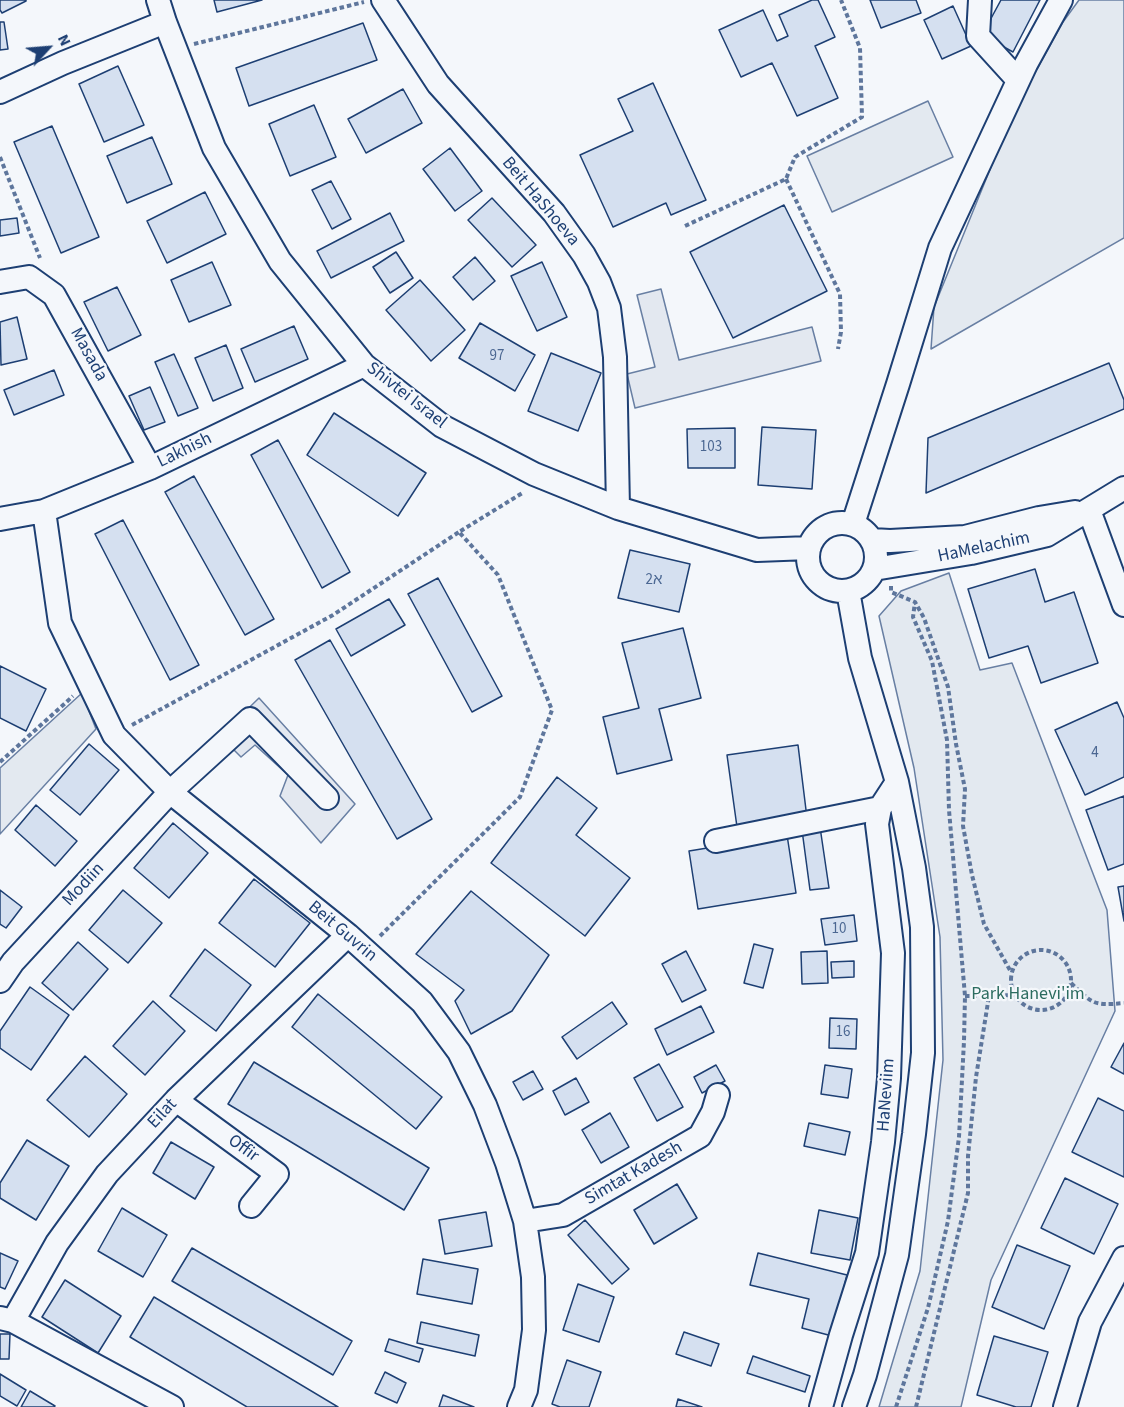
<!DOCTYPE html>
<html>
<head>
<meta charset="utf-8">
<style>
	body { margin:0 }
	#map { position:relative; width:1124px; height:1407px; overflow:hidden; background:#f4f7fb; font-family:"Source Sans 3",sans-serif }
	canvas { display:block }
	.north { position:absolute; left:18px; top:18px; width:60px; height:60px; -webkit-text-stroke:4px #f4f7fb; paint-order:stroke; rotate:64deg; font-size:16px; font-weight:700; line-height:24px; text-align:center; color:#1d3f73 }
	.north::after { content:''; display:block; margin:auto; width:21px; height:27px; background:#1d3f73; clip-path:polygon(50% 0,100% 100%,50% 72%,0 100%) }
</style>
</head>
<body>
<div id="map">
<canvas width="1124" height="1407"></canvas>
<div class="north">N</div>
</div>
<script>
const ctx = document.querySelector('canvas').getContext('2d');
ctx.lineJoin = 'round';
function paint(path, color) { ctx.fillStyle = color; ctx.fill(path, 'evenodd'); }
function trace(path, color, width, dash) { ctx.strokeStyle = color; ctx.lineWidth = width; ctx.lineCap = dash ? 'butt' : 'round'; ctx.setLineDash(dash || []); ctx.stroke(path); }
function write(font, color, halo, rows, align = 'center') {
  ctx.font = font + ' "Source Sans 3","Noto Sans Hebrew",sans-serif'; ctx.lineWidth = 4.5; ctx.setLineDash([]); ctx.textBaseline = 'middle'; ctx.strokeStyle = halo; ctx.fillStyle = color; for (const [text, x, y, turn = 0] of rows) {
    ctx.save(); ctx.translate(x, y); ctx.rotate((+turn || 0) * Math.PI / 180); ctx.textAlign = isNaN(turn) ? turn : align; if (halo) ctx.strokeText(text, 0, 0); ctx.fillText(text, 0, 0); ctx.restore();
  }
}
const green = new Path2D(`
	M 1079,0 L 1124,0 L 1124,238 L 931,349 L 934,307 L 1013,113 L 1063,22 Z
	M 928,101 L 953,157 L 832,212 L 807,156 Z
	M 949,573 L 980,670 L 1012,663 L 1107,910 L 1115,1011 L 991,1280 L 961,1407 L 879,1407 L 920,1271 L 943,1060 L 940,937 L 914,768 L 879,616 L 901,591 Z
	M 82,693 L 96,729 L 0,834 L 0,768 Z`);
paint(green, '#e3e9f0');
trace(green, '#687fa3', 1.5);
const parking = new Path2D(`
	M 661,289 L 679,360 L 812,327 L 821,361 L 635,408 L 627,374 L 655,367 L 637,295 Z
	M 259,698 L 355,804 L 321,843 L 280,796 L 288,775 L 255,745 L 241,757 L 220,736 Z`);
paint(parking, '#e3e8f0');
trace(parking, '#687fa3', 1.5);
const building = new Path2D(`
	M 0,0 L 26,0 L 26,1 L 2,13 L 0,10 Z
	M 214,0 L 262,0 L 217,12 Z
	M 812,0 L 818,0 L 835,37 L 815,46 L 838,98 L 797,116 L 772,63 L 741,77 L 719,30 L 763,10 L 777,41 L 788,36 L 779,15 Z
	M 870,0 L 916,0 L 921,13 L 881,28 Z
	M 1001,0 L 1040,0 L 1013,52 L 982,35 Z
	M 953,6 L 971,46 L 942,59 L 924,20 Z
	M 0,22 L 4,22 L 8,49 L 0,50 Z
	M 363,23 L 377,60 L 249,106 L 236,68 Z
	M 118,66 L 144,125 L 104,142 L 79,84 Z
	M 653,83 L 706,200 L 671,215 L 666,203 L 613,227 L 580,155 L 633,131 L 618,99 Z
	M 403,89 L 422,123 L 366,153 L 348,119 Z
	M 314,105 L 336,157 L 290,176 L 269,124 Z
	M 52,126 L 99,237 L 61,253 L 14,142 Z
	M 152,137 L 172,184 L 127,203 L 107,156 Z
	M 450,148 L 482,191 L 455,211 L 423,169 Z
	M 331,181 L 351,219 L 332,229 L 312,190 Z
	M 205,192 L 226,234 L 167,263 L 147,221 Z
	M 492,198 L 536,245 L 512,267 L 468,220 Z
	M 784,205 L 827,291 L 733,338 L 690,252 Z
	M 390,213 L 404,241 L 331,278 L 317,251 Z
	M 17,218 L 19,233 L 0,236 L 0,220 Z
	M 396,252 L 413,278 L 390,293 L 373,267 Z
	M 475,257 L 495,281 L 473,300 L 453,277 Z
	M 212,262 L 231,305 L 189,322 L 171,280 Z
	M 542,262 L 567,317 L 537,331 L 511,276 Z
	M 420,280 L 465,330 L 431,361 L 386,310 Z
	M 117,287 L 141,335 L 108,351 L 84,302 Z
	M 17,317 L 27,359 L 1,365 L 0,322 Z
	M 480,323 L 535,355 L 515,391 L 459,358 Z
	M 294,326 L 308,359 L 255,382 L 241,349 Z
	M 226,345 L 243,388 L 213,401 L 195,358 Z
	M 551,353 L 601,373 L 578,431 L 528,411 Z
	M 174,354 L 198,408 L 178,416 L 155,362 Z
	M 1109,363 L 1124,400 L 1124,409 L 926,493 L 928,438 Z
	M 54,370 L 64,395 L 14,415 L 4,390 Z
	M 150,387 L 165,422 L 144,430 L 129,396 Z
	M 334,413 L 426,473 L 398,516 L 307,455 Z
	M 762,427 L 816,430 L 812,489 L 758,485 Z
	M 735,428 L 735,468 L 688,468 L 687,429 Z
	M 278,440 L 350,572 L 322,588 L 251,455 Z
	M 194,476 L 274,619 L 245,635 L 165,492 Z
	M 123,520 L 199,665 L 170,680 L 95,534 Z
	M 630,550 L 690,564 L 679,612 L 618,598 Z
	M 1035,569 L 1045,602 L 1074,592 L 1098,663 L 1041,683 L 1028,646 L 989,658 L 968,589 Z
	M 438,578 L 502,696 L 472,712 L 408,594 Z
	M 389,599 L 405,625 L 351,656 L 336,629 Z
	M 683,628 L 701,698 L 659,709 L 672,760 L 617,774 L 603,717 L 639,708 L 622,643 Z
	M 330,640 L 432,819 L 397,839 L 295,660 Z
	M 0,666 L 46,689 L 26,731 L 0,718 Z
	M 1117,702 L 1124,718 L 1124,777 L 1085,795 L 1055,730 Z
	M 89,744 L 119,770 L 80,815 L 50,790 Z
	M 798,745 L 807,818 L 737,827 L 727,755 Z
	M 557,777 L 597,808 L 576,835 L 630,878 L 585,936 L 491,863 Z
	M 1124,796 L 1124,864 L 1108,870 L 1086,810 Z
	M 36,805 L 77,841 L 55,866 L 15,830 Z
	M 173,823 L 208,853 L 169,898 L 134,868 Z
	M 820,827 L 829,888 L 810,890 L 802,830 Z
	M 787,835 L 796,893 L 698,909 L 689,851 Z
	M 254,879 L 310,923 L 275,967 L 219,923 Z
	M 1124,886 L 1124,921 L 1118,887 Z
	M 0,890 L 22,907 L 6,928 L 0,924 Z
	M 123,890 L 162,923 L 128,963 L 89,930 Z
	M 471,891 L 549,955 L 512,1011 L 471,1034 L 455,1001 L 464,990 L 416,954 Z
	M 854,915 L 857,941 L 825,945 L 821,919 Z
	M 78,942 L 108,969 L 73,1010 L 42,983 Z
	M 754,944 L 773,949 L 763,988 L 744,983 Z
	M 205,949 L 251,985 L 216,1031 L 170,996 Z
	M 686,951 L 706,990 L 682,1002 L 662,964 Z
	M 827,951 L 828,983 L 802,984 L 801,952 Z
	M 854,961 L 854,977 L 832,978 L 831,962 Z
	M 30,987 L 69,1015 L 31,1070 L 0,1048 L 0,1031 Z
	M 318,994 L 442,1097 L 416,1129 L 292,1027 Z
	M 153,1001 L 185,1031 L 145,1075 L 113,1046 Z
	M 612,1002 L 627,1024 L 577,1059 L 562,1037 Z
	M 701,1006 L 714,1032 L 667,1055 L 655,1029 Z
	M 830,1018 L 857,1019 L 856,1049 L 829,1048 Z
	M 1124,1043 L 1124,1074 L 1111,1067 Z
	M 85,1056 L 127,1094 L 89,1137 L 47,1100 Z
	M 254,1062 L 429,1168 L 404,1210 L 228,1104 Z
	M 659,1064 L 683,1107 L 657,1121 L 634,1078 Z
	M 716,1065 L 725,1081 L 702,1093 L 694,1077 Z
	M 825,1065 L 852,1069 L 848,1098 L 821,1094 Z
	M 533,1071 L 543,1089 L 523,1100 L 513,1082 Z
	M 576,1078 L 589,1102 L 565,1115 L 553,1091 Z
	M 1098,1098 L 1124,1111 L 1124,1177 L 1072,1152 Z
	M 610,1113 L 629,1147 L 601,1163 L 582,1130 Z
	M 809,1123 L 850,1132 L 845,1155 L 804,1146 Z
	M 27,1140 L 69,1166 L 36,1220 L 0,1198 L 0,1183 Z
	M 171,1142 L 214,1167 L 195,1199 L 153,1173 Z
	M 1065,1178 L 1118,1204 L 1094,1254 L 1041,1228 Z
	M 677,1184 L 697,1218 L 654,1244 L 634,1210 Z
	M 122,1208 L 167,1235 L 143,1277 L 98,1251 Z
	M 819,1210 L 858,1218 L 850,1260 L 811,1253 Z
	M 486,1212 L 492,1246 L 445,1254 L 439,1220 Z
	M 585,1220 L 629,1269 L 612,1284 L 568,1235 Z
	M 1017,1245 L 1070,1266 L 1044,1329 L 992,1307 Z
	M 192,1248 L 352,1341 L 333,1375 L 172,1281 Z
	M 0,1253 L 18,1261 L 5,1289 L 0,1287 Z
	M 758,1253 L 847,1275 L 832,1336 L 802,1328 L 809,1299 L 750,1285 Z
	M 423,1259 L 478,1269 L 472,1304 L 417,1294 Z
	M 65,1280 L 121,1316 L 98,1353 L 42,1317 Z
	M 578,1284 L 614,1297 L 599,1342 L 563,1330 Z
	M 154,1297 L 338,1407 L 247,1407 L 130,1337 Z
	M 421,1322 L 479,1335 L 475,1356 L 417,1343 Z
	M 684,1332 L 719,1344 L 711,1366 L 676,1354 Z
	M 0,1334 L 10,1334 L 9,1359 L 0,1359 Z
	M 994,1336 L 1048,1352 L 1031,1407 L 1016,1407 L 977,1395 Z
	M 389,1339 L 423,1349 L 419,1362 L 385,1351 Z
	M 753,1356 L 810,1376 L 805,1392 L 747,1373 Z
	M 567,1360 L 601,1372 L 589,1407 L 560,1407 L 552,1404 Z
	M 385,1372 L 406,1383 L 397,1403 L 375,1393 Z
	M 0,1374 L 26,1390 L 17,1406 L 0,1396 Z
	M 30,1391 L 55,1406 L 54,1407 L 21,1407 Z
	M 443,1395 L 474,1407 L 439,1407 Z
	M 678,1399 L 702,1407 L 676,1407 Z`);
paint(building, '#d5e0f0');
trace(building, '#1d3f73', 1.5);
const minor = new Path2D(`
	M 158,0 L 165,22 L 214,148 L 280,261 L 364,365 L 442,426 L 534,474 L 618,508 L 757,550 L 809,548
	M 383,0 L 438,84 L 554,213 L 584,255 L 599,282 L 609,308 L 615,357 L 618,508
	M 980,0 L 978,36 L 1018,80
	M 0,92 L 63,63 L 165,22
	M 0,282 L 29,277 L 54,295 L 150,468
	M 1089,510 L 1124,605
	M 44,511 L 60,623 L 114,735 L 170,792 L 348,935 L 422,1002 L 459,1052 L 485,1105 L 507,1163 L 525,1221 L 533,1277 L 534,1330 L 526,1390 L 519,1407
	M 0,519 L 44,511 L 150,468 L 364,365
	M808 557a34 34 0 1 1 68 0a34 34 0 1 1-68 0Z
	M 853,524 L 898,384 L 940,248 L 1026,64 L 1061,0
	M 872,540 L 890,541 L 965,537 L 1039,518 L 1075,512
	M 874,569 L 971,553 L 1047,535 L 1124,488
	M 848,591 L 860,658 L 897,782 L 914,868 L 922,927 L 923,1053 L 914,1134 L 897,1255 L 865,1375 L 854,1407
	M 716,841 L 880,808
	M 0,981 L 13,962 L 170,792 L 250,719 L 327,798
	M 176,1100 L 277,1174 L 251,1206
	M 525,1221 L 563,1215 L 700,1136 L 713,1112 L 718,1095
	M 0,1318 L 13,1321 L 172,1407
	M 13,1321 L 57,1243 L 107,1174 L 176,1100 L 348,935
	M 821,1407 L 841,1335 L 867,1253 L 883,1142 L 889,1078 L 893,953 L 877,824 L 880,808 L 897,782
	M 1065,1407 L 1090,1322 L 1124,1258`);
trace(minor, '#1d3f73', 26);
trace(new Path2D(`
	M 194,44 L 364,2
	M 0,157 L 40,258
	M 786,179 L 840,294 L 841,332 L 838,349
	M 685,226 L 786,179 L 795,157 L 862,117 L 860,48 L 841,0
	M 891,586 L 891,592 L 915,602 L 924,618 L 948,687 L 956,744 L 965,789 L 963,826 L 972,875 L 984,924 L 1011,972
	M 132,725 L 333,615 L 459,532
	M 0,762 L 73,696
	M 380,936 L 520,797 L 552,710 L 498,575 L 459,532 L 524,492
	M1011 980a30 30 0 1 1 60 0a30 30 0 1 1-60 0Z
	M 1071,983 C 1093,1004 1093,1006 1124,1003
	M 965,996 L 989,996
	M 896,1407 L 928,1308 L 948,1221 L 959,1137 L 964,1041 L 965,996 L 949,810 L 947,740 L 932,661 L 913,617 L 915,602
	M 916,1407 L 968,1193 L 968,1156 L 976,1077 L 989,996 L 1014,995`), '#5e769c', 4, [4.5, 3]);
trace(minor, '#f4f7fb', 22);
write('15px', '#4b6792', null, [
	["97",497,357],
	["103",711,448],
	["2א",654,581],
	["4",1095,754],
	["10",839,930],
	["16",843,1033]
]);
write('18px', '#1d3f73', '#f4f7fb', [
	["Beit HaShoeva",540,202,50],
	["Masada",88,355,61],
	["Shivtei Israel",406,396,38],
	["Lakhish",185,451,-26],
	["HaMelachim",984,548,-12],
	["Modiin",84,885,-47],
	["Beit Guvrin",342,932,40],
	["HaNeviim",887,1095,-86],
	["Eilat",163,1114,-47],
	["Offir",243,1149,36],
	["Simtat Kadesh",634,1174,-30]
]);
write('18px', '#2c6c60', '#f4f7fb', [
	["Park Hanevi'im",1028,995]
]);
</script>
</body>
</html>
